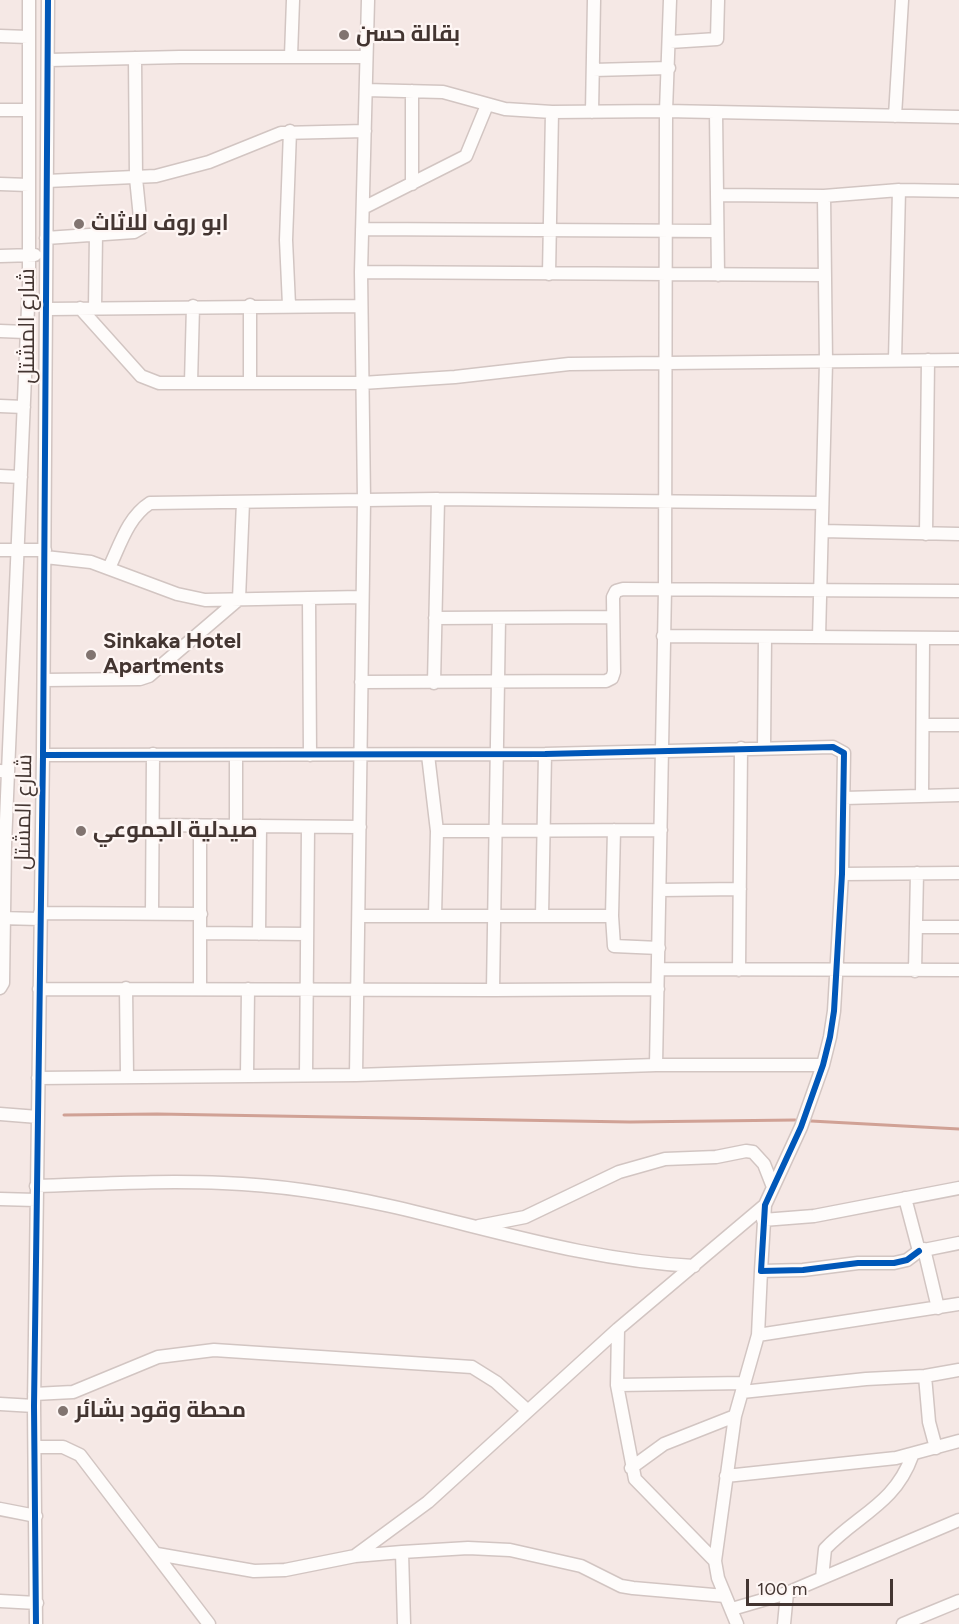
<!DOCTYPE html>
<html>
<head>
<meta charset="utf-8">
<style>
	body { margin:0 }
	#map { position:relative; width:959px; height:1624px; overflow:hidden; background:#f5e8e5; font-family:Figtree,sans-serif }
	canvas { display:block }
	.scale { position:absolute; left:746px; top:1579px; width:147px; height:27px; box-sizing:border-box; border:3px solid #433531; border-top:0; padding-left:8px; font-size:18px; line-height:21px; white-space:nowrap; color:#433531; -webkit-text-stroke:4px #fef6f4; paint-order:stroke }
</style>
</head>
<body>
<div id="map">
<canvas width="959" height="1624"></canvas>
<div class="scale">100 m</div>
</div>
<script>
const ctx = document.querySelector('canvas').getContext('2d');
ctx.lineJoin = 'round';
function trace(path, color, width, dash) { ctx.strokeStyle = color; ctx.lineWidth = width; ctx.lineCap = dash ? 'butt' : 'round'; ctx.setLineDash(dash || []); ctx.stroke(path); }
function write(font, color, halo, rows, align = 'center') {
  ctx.font = font + ' Figtree,Cairo,sans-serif'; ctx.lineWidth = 4.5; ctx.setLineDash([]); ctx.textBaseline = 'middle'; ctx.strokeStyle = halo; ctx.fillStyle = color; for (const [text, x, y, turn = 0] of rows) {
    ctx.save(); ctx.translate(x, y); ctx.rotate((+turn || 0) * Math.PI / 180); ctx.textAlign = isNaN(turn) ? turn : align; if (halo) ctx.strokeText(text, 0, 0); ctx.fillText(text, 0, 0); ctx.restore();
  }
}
trace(new Path2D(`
	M 64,1115 L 157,1114 L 630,1122 L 795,1120
	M 811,1121 L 959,1129`), '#d0a195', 3);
const minor = new Path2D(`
	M 0,36 L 28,37
	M 670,42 L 717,39 L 718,0
	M 291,56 L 293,0
	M 49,60 L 180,57 L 365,57
	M 593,70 L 669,68
	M 366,90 L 443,92 L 505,109 L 552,112 L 666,111 L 959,117
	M 412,91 L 412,184
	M 0,110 L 28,110
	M 592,112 L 594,0
	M 716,113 L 718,275
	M 895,116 L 902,0
	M 47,181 L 156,176 L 209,162 L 281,133 L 365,131
	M 0,184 L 29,185
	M 718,195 L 824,196 L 899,190 L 959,191
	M 363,208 L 466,156 L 487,105
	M 362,229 L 717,231
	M 46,238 L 134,232 L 141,228 L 136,178 L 135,58
	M 0,256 L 35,255
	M 361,272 L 824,275
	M 549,274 L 552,112
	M 250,305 L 250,383
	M 289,305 L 286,240 L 290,131
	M 80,308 L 141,376 L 159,383 L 362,383 L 455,377 L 569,364 L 959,360
	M 95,308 L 96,234
	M 48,309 L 361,306
	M 0,331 L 26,332
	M 895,360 L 899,190
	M 191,383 L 193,306
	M 0,406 L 24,407
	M 0,476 L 21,477
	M 822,531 L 959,534
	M 926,534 L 928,360
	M 0,550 L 45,550
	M 45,557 L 91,562 L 177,594 L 205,600 L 361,597
	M 109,568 C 120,545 128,517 150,503 L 438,499 L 822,503
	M 309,598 L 310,755
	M 435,618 L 613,617
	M 663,636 L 959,638
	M 819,637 L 826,362 L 824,196
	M 44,680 L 140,679 L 149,676 L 239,599 L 243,502
	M 361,682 L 606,681 L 612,678 L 614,672 L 613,597 L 616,591 L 623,589 L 959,591
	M 434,683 L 438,499
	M 923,725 L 959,725
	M 764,748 L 765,637
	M 43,755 L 545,754 L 833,747 L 844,753 L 842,874 L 834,1011 L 830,1037 L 823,1065 L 801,1127 L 765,1205 L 761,1271 L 803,1270 L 858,1263 L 894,1263 L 907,1260 L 919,1251
	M 428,755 L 437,831 L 661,830
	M 0,771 L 8,772 L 29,284 L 29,0
	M 922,796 L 923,638
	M 844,798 L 959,795
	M 153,825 L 360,827
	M 236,825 L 236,755
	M 0,845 L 5,845 L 3,983 L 0,988
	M 5,845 L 8,772
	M 842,874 L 959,873
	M 660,890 L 740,889
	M 40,913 L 201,914
	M 152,913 L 153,754
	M 359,916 L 612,916 L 614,946 L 659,948
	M 435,916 L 437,831
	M 542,916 L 545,754
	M 612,916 L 614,830
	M 0,918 L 40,919
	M 916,927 L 959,927
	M 201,933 L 307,934
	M 259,934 L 260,826
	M 658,969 L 959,970
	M 739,970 L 741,748
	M 915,971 L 917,873
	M 126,988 L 127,1076
	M 200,988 L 200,826
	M 39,989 L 493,990 L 499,618
	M 493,990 L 658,989
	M 656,1065 L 665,589 L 666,111 L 670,0
	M 247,1075 L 248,989
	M 306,1075 L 308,827
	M 356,1075 L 364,500 L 361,272 L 368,0
	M 38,1078 L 356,1075 L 656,1065 L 823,1065
	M 0,1114 L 38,1117
	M 36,1186 C 99,1184 161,1180 223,1183 C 278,1185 336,1194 390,1206 C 491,1229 589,1261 694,1266
	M 905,1198 L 919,1251 L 959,1243
	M 0,1199 L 36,1200
	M 763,1220 L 814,1216 L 959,1188
	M 479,1226 L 525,1217 L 619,1172 L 665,1159 L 716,1157 L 746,1151 L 753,1152 L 764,1164 L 773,1187
	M 924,1249 L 938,1308
	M 618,1329 L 617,1385 L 635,1479 L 715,1561
	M 758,1335 L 959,1304
	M 925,1376 L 929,1422 L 936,1448
	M 617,1385 L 744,1383
	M 742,1392 L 866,1379 L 925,1376 L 959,1370
	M 34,1394 L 73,1392 L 158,1357 L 214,1350 L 472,1367 L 496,1382 L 528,1411
	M 0,1404 L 34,1406
	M 35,1447 L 63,1447 L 80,1455 L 209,1624
	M 631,1468 L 664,1444 L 735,1416
	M 726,1476 L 896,1458 L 959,1441
	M 0,1509 L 36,1516
	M 402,1552 L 404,1624
	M 157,1554 L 254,1571 L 285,1570 L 355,1556 L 402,1552 L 468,1548 L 510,1550 L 581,1566 L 621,1586 L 633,1588 L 725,1596
	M 356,1555 L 428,1502 L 618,1329 L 765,1205
	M 822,1578 L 825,1549 C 857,1515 895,1504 912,1456
	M 0,1601 L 37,1603
	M 732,1609 L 787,1593 L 959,1520
	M 36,1624 L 34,1406 L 43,755 L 48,0
	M 737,1624 L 718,1578 L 715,1561 L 735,1416 L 758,1335 L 761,1271
	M 784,1624 L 787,1593
	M 903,1624 L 959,1601`);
trace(minor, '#d2c5c2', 15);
trace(minor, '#fefcfb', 12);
trace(new Path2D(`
	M 43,755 L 545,754 L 833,747 L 844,753 L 842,874 L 834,1011 L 830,1037 L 823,1065 L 801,1127 L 765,1205 L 761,1271 L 803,1270 L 858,1263 L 894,1263 L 907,1260 L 919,1251
	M 36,1624 L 34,1406 L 43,755 L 48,0`), '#0057b8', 6);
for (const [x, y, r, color] of [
	[344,35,6,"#817470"],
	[79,224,6,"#817470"],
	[91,655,6,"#817470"],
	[81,831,6,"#817470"],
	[63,1411,6,"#817470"]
]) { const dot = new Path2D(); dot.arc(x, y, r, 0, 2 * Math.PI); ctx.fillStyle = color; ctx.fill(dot); trace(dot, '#fef6f4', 2); }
write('bold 22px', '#433531', '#fef6f4', [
	["بقالة حسن",356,35],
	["ابو روف للاثاث",91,224],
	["Sinkaka Hotel",103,642],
	["Apartments",103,667],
	["صيدلية الجموعي",93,831],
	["محطة وقود بشائر",75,1411]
], 'left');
write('22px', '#433531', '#fef6f4', [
	["شارع المشتل",28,326,-90],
	["شارع المشتل",24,812,-89]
]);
</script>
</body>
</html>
